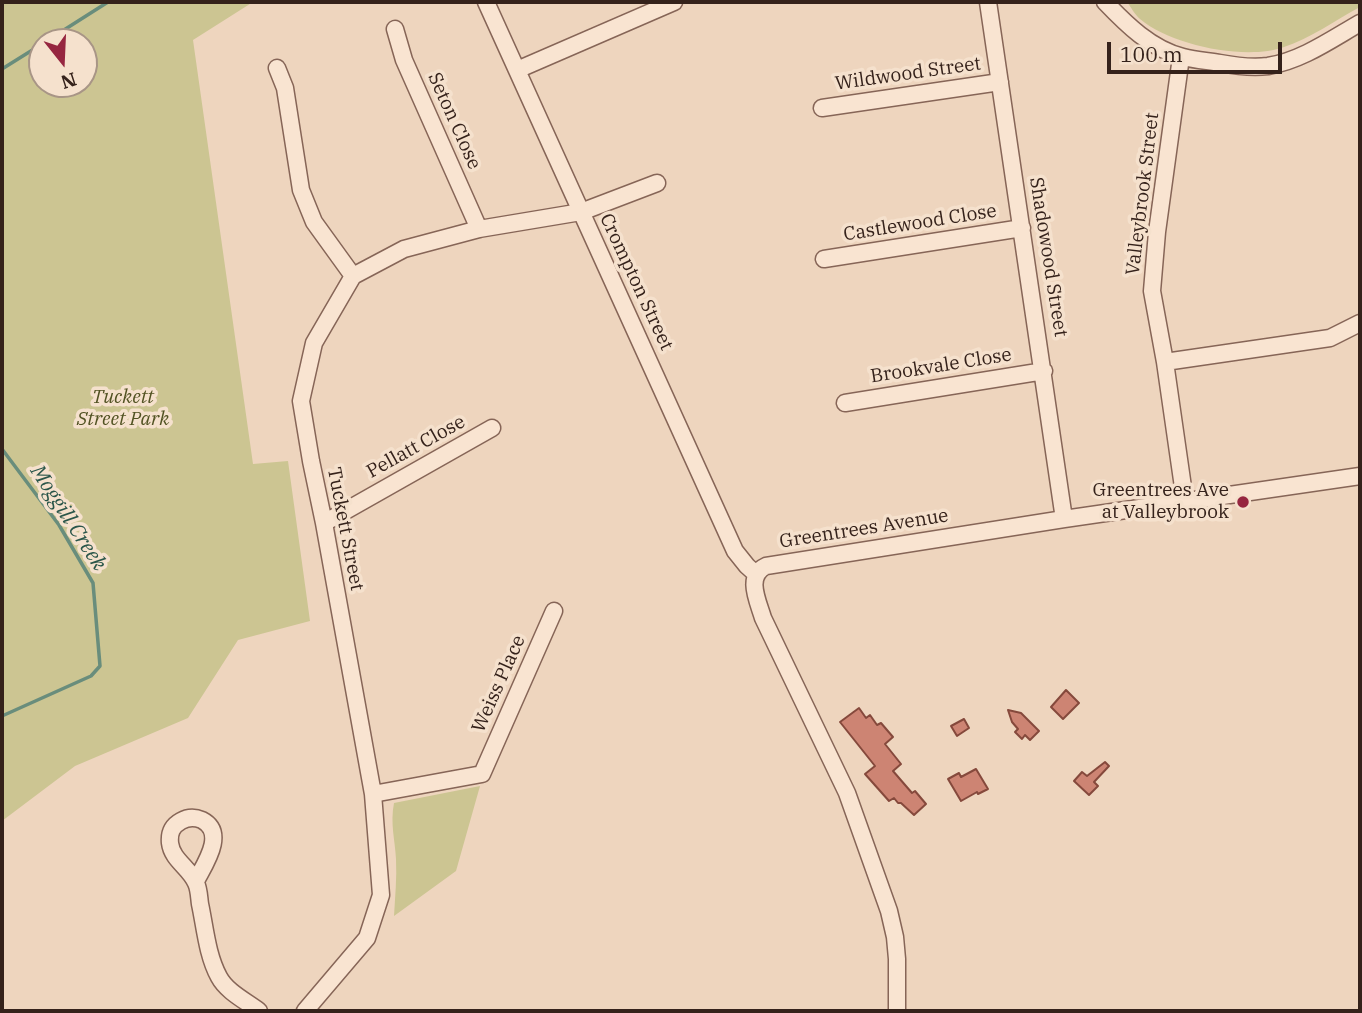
<!DOCTYPE html>
<html>
<head>
<meta charset="utf-8">
<style>
	body { margin:0 }
	#map { position:relative; width:1362px; height:1013px; overflow:hidden; background:#eed5be; font-family:"IBM Plex Serif",serif }
	canvas { display:block }
	.frame { position:absolute; inset:0; border:4px solid #35221b; pointer-events:none }
	.north { position:absolute; left:28px; top:28px; width:70px; height:70px; box-sizing:border-box; background:#f5e1cd; border:2px solid #a89586; border-radius:50%; rotate:162deg; font-size:19px; font-weight:700; line-height:28px; text-align:center; color:#35221b }
	.north::after { content:''; display:block; margin:auto; width:24px; height:32px; background:#962640; clip-path:polygon(50% 0,100% 100%,50% 72%,0 100%) }
	.scale { position:absolute; left:1107px; top:42px; width:175px; height:32px; box-sizing:border-box; border:4px solid #35221b; border-top:0; padding-left:9px; font-size:21px; line-height:24px; white-space:nowrap; color:#35221b; -webkit-text-stroke:5px #f5e1cd; paint-order:stroke }
</style>
</head>
<body>
<div id="map">
<canvas width="1362" height="1013"></canvas>
<div class="frame"></div>
<div class="north">N</div>
<div class="scale">100 m</div>
</div>
<script>
const ctx = document.querySelector('canvas').getContext('2d');
ctx.lineJoin = 'round';
function paint(path, color) { ctx.fillStyle = color; ctx.fill(path, 'evenodd'); }
function trace(path, color, width, dash) { ctx.strokeStyle = color; ctx.lineWidth = width; ctx.lineCap = dash ? 'butt' : 'round'; ctx.setLineDash(dash || []); ctx.stroke(path); }
function write(font, color, halo, rows, align = 'center') {
  ctx.font = font + ' "IBM Plex Serif",serif'; ctx.lineWidth = 7; ctx.setLineDash([]); ctx.textBaseline = 'middle'; ctx.strokeStyle = halo; ctx.fillStyle = color; for (const [text, x, y, turn = 0] of rows) {
    ctx.save(); ctx.translate(x, y); ctx.rotate((+turn || 0) * Math.PI / 180); ctx.textAlign = isNaN(turn) ? turn : align; if (halo) ctx.strokeText(text, 0, 0); ctx.fillText(text, 0, 0); ctx.restore();
  }
}
paint(new Path2D(`
	M 2,2 L 253,2 L 193,40 L 253,464 L 288,461 L 310,621 L 238,640 L 188,718 L 75,766 L 2,821 ZM 84,42 L 84,84 L 42,84 L 42,42 Z
	M 1127,2 L 1360,2 L 1360,7 C 1336,20 1309,39 1284,47 C 1246,61 1170,45 1140,19 C 1135,15 1131,7 1127,2 Z
	M 480,786 L 456,871 L 394,916 C 395,897 397,878 396,859 C 395,839 390,824 394,803 Z`), '#ccc592');
trace(new Path2D(`
	M 45,42 L 108,2
	M 2,69 L 42,44
	M 2,449 L 59,525 L 93,583 L 100,666 L 91,676 L 2,716`), '#698d7c', 3.5);
const building = new Path2D(`
	M 1066,690 L 1079,703 L 1063,719 L 1051,707 Z
	M 859,708 L 866,718 L 870,715 L 877,725 L 881,723 L 893,737 L 885,744 L 901,764 L 893,771 L 912,793 L 915,791 L 926,804 L 914,815 L 901,803 L 898,803 L 894,798 L 889,801 L 865,774 L 875,766 L 840,722 Z
	M 1008,710 L 1021,713 L 1039,731 L 1030,740 L 1025,735 L 1022,739 L 1015,732 L 1018,729 L 1012,722 Z
	M 964,719 L 969,728 L 957,736 L 951,726 Z
	M 1105,762 L 1109,766 L 1094,782 L 1098,786 L 1089,795 L 1074,781 L 1082,772 L 1087,776 Z
	M 976,769 L 988,789 L 978,794 L 977,792 L 961,801 L 948,779 L 959,773 L 961,777 Z`);
paint(building, '#cd8473');
trace(building, '#85493c', 2);
const minor = new Path2D(`
	M 486,2 L 735,551 L 747,566 L 756,574
	M 988,2 L 1064,519
	M 1105,2 C 1126,24 1151,49 1183,57 C 1195,60 1208,61 1220,63 C 1236,66 1252,68 1268,66 C 1301,61 1332,39 1360,23
	M 395,29 L 404,60 L 479,229
	M 1181,57 L 1157,232 L 1152,291 L 1165,362 L 1185,501
	M 277,68 L 285,88 L 301,190 L 314,222 L 353,276
	M 517,70 L 674,2
	M 822,108 L 1000,82
	M 824,259 L 1022,228
	M 1165,362 L 1330,338 L 1360,323
	M 845,403 L 1044,371
	M 324,523 L 492,428
	M 373,794 L 482,774 L 554,611
	M 196,881 C 204,865 227,833 202,820 C 195,817 188,817 181,821 C 172,826 169,833 170,843 C 172,860 190,868 196,883 C 199,889 199,897 200,904 C 205,927 207,955 219,977 C 227,992 246,1001 259,1011
	M 305,1011 L 367,938 L 381,895 L 373,794 L 324,523 L 311,461 L 301,401 L 314,343 L 353,276 L 404,249 L 479,229 L 581,212 L 657,183
	M 897,1011 L 897,959 L 895,937 L 889,911 L 847,793 L 763,618 C 758,601 745,576 766,566 L 1064,519 L 1360,476`);
trace(minor, '#866557', 19);
trace(minor, '#f9e4d1', 16);
for (const [x, y, r, color] of [
	[1243,502,7,"#962640"]
]) { const dot = new Path2D(); dot.arc(x, y, r, 0, 2 * Math.PI); ctx.fillStyle = color; ctx.fill(dot); trace(dot, '#f5e1cd', 2.5); }
write('19px', '#35221b', '#f5e1cd', [
	["Wildwood Street",908,74,-8],
	["Seton Close",454,121,66],
	["Valleybrook Street",1143,194,-83],
	["Castlewood Close",920,223,-9],
	["Shadowood Street",1048,257,81],
	["Crompton Street",636,282,65],
	["Brookvale Close",941,366,-9],
	["Pellatt Close",416,447,-29],
	["Tuckett Street",345,529,79],
	["Greentrees Avenue",864,529,-9],
	["Weiss Place",499,684,-66]
]);
write('italic 19px', '#515222', '#f5e1cd', [
	["Tuckett",123,398],
	["Street Park",123,420]
]);
write('19px', '#35221b', '#f5e1cd', [
	["Greentrees Ave",1229,491],
	["at Valleybrook",1229,513]
], 'right');
write('italic 21px', '#2a5549', '#f5e1cd', [
	["Moggill Creek",68,518,57]
]);
</script>
</body>
</html>
